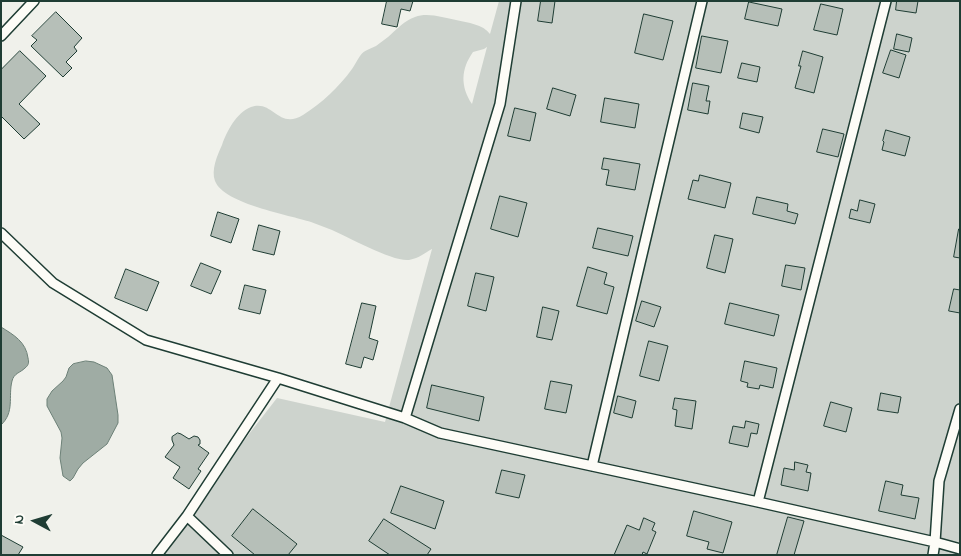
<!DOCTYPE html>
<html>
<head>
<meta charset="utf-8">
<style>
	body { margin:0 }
	#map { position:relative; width:961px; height:556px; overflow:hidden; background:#f0f1eb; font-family:"Indie Flower",sans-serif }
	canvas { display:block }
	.frame { position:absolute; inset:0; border:2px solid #1f3d34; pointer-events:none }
	.north { position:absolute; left:10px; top:496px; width:50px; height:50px; -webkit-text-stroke:4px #fdfcf7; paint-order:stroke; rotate:276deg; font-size:14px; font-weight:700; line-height:20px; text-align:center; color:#1f3d34 }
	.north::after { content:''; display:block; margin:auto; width:18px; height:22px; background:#1f3d34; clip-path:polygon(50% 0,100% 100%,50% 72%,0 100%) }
</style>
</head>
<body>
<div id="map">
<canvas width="961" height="556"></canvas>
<div class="frame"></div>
<div class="north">N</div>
</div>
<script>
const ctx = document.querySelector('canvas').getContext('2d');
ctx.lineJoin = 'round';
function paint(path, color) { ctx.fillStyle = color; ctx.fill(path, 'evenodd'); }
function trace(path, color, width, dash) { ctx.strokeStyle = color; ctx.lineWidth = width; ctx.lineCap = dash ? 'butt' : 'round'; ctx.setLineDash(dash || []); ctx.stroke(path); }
paint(new Path2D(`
	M 499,1 L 960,1 L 960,555 L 155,555 L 277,398 L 385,422 L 432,249 C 424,253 420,258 409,260 C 393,262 348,237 332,230 C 325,227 318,225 311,222 C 290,215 224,204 215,181 C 211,170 217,156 222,145 C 227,131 236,113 251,107 C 273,99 278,130 303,115 C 322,103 339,87 352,69 C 355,65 357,60 360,56 C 364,50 370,49 376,46 C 380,43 384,40 388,37 C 396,30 405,20 415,17 C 428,12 444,18 456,20 C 468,23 483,24 490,34 ZM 487,47 L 472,104 C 460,86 461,69 473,52 L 484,49 Z`), '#cdd3cd');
const water = new Path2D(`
	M 1,327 C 14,335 26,342 28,358 C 29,362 29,365 25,368 C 20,373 14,373 12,381 C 8,397 15,412 1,425 Z
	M 86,361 L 94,362 L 107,368 L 112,375 L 118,415 L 118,423 L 107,444 L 83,463 L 78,469 L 73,478 L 70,481 L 63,476 L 60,458 L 62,438 L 61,432 L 47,406 L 47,399 L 52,391 L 63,381 L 66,377 L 69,368 L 73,364 Z`);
paint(water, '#9faca4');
trace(water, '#6c8077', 1);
const building = new Path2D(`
	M 387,1 L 413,1 L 410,11 L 401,9 L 397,27 L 382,24 Z
	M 541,1 L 555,1 L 552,23 L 538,21 Z
	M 897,1 L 918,1 L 916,13 L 896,10 Z
	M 749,2 L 782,9 L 778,26 L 745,19 Z
	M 821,4 L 843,9 L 837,35 L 814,30 Z
	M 56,12 L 82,38 L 74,47 L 77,51 L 66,62 L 72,68 L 63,77 L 31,46 L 37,40 L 32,36 Z
	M 644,14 L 673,21 L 663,60 L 635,53 Z
	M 897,34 L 912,38 L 909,52 L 894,49 Z
	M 702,36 L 728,41 L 721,73 L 696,68 Z
	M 891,50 L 906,55 L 899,78 L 883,73 Z
	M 20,51 L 46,76 L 19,104 L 40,124 L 24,139 L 1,116 L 1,70 Z
	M 803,51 L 823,57 L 814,93 L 795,88 L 801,66 L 799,66 Z
	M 742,63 L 760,67 L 757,82 L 738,78 Z
	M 693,83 L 709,86 L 706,101 L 710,101 L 708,114 L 688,110 Z
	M 553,88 L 576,95 L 570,116 L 547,109 Z
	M 605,98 L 639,104 L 635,128 L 601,122 Z
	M 515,108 L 536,113 L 530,141 L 508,136 Z
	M 743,113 L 763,117 L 759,133 L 740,128 Z
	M 823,129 L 844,134 L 838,157 L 817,152 Z
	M 886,130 L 910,137 L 905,156 L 882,150 L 884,142 L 883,141 Z
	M 604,158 L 640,164 L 635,190 L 606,185 L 609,170 L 602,169 Z
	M 700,175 L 731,183 L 725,208 L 688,199 L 693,180 L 698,181 Z
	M 500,196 L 527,203 L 518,237 L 491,229 Z
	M 757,197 L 788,204 L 787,211 L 798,214 L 795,224 L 753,214 Z
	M 860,200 L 875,204 L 870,223 L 849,218 L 851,209 L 857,211 Z
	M 218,212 L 239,219 L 231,243 L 211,236 Z
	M 259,225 L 280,231 L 274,255 L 253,250 Z
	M 598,228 L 633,236 L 628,256 L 593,248 Z
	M 959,229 L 960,229 L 960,258 L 954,257 Z
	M 715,235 L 733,239 L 725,273 L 707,268 Z
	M 201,263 L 221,271 L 211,294 L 191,286 Z
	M 786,265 L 805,268 L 801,290 L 782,286 Z
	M 588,267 L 607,273 L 604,284 L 614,287 L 607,314 L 577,306 Z
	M 126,269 L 159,282 L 147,311 L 115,298 Z
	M 476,273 L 494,277 L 486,311 L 468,306 Z
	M 245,285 L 266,290 L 260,314 L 239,309 Z
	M 954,289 L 960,290 L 960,313 L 949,311 Z
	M 642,301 L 661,307 L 654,327 L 636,321 Z
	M 362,303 L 376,306 L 369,338 L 378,341 L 373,360 L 364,357 L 361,368 L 346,364 Z
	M 730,303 L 779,315 L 774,336 L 725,324 Z
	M 543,307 L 559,311 L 552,340 L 537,337 Z
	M 649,341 L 668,346 L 659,381 L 640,376 Z
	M 745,361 L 777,368 L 773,388 L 760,385 L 759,389 L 747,387 L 748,383 L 741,381 Z
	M 551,381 L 572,385 L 566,413 L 545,409 Z
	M 432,385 L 484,397 L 479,421 L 427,408 Z
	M 881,393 L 901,397 L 898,413 L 878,410 Z
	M 618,396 L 636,401 L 632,418 L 614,413 Z
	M 675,398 L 696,401 L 692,429 L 675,426 L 677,410 L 673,409 Z
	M 831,402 L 852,408 L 846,432 L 824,426 Z
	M 746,421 L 759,424 L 757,434 L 751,433 L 748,447 L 729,443 L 733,426 L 744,428 Z
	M 178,433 L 181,434 L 189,439 L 194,436 L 198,437 L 200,440 L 200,444 L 198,445 L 209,453 L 198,469 L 201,471 L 189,489 L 173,478 L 180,467 L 165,457 L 174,445 L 172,440 L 172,437 Z
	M 795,462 L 808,465 L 806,472 L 811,473 L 808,491 L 781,485 L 784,468 L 794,470 Z
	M 502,470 L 525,475 L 519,498 L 496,493 Z
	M 886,481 L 903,485 L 901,495 L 919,498 L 915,519 L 879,511 Z
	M 401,486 L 444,501 L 435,529 L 391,513 Z
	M 253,509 L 297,544 L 288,555 L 255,555 L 232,536 Z
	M 694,511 L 732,522 L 723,553 L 707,549 L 709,542 L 687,536 Z
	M 788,517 L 804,521 L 794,555 L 777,555 Z
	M 644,518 L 655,523 L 652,530 L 656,532 L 647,554 L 643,552 L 642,555 L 614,555 L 627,525 L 639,530 Z
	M 384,519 L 431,549 L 427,555 L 390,555 L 369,541 Z
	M 1,535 L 23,547 L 18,555 L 1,555 Z`);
paint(building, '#b6bfb8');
trace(building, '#1f3d34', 1);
const lane = new Path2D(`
	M 516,1 L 500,104 L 405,418 L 440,433 L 758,502 L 935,542 L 960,549
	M 1,36 L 34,1
	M 1,233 L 53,283 L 146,340 L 278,378 L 405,418
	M 592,466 L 702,1
	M 758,502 L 886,1
	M 157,555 L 187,516
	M 228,555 L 187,516 L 278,378
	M 933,555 L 935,542 L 939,481 L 960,409`);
trace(lane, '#1f3d34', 12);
trace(lane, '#fdfcf7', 9);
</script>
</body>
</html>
